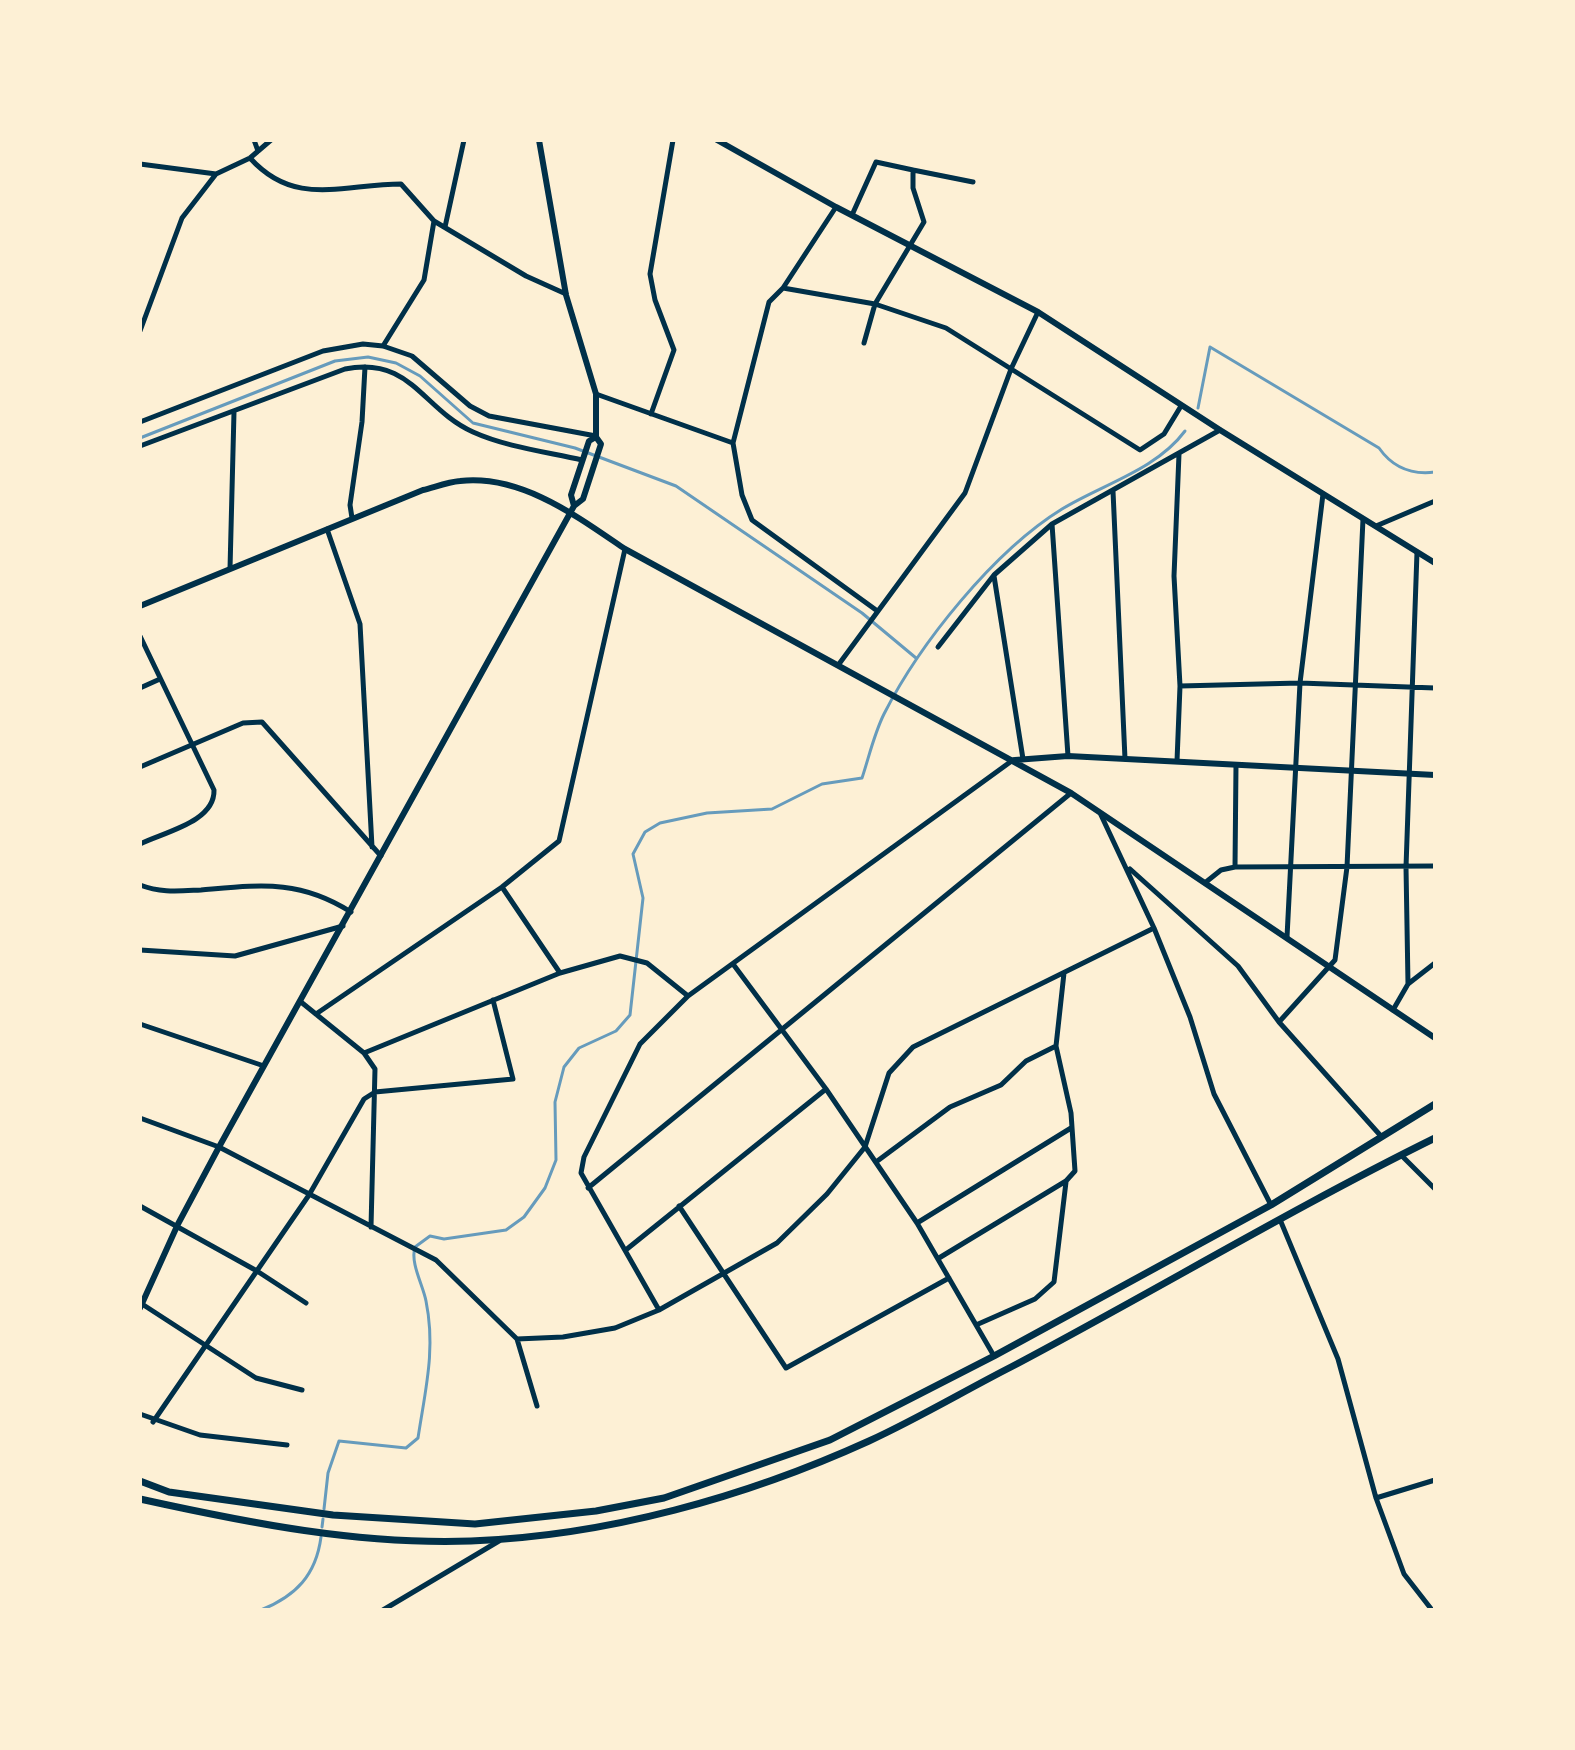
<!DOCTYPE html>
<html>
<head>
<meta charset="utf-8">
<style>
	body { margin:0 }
	#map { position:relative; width:1575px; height:1750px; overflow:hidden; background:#fdf0d5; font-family:Roboto,sans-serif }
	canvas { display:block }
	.frame { position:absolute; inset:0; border:142px solid #fdf0d5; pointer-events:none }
</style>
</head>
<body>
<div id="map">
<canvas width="1575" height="1750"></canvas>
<div class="frame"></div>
</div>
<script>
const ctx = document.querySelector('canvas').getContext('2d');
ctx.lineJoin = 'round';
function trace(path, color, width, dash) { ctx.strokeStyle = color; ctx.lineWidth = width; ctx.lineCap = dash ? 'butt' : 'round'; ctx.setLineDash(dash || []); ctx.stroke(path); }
trace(new Path2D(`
	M 1198,408 L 1210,347 L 1379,448 C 1393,468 1412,475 1435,472
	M 140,438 L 335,361 L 368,357 L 396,363 L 420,376 L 473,423 L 575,448 L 676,486 L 862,613 L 916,658
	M 324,1509 L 328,1473 L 339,1441 L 406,1448 L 418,1438 C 425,1391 436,1350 426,1301 C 423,1285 410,1263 415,1247 L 430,1236 L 444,1239 L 506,1230 L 524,1217 L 545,1188 L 556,1160 L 555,1102 L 564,1067 L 579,1048 L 616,1031 L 630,1015 L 643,898 L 633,854 L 645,832 L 660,823 L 707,813 L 772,809 L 822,784 L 862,778 C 869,757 874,734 884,714 C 920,643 994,551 1062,509 C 1103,484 1156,470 1185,431
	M 322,1527 L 323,1519
	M 261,1610 C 296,1596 316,1575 321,1537`), '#669bbc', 3);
trace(new Path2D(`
	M 254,140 L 258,151
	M 250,158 C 295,208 343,184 401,184 L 434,221 L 526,276 L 566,294
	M 140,164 L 216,174
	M 852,215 L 876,162 L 913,170
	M 445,227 L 464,140
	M 783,288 L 836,207
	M 140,331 L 182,218 L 216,174 L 250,158 L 271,140
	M 864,343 L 875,304 L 924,222 L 913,188 L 913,170 L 973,182
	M 383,346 L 424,280 L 434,221
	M 596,394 L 733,443 L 769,302 L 783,288 L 875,304 L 946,328 L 1140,450 L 1164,434 L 1181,406
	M 651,414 L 674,350 L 655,300 L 650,274 L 673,140
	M 140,422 L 323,351 L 363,344 L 383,346 L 412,356 L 470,406 L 489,416 L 596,436
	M 733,443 L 742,495 L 752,520 L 876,610
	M 140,446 L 345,369 C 411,356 422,409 473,432 C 506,447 547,452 582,460
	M 1113,491 L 1125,759
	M 352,518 L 350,505 L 362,422 L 365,367
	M 1052,524 L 1068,756
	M 1376,526 L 1435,501
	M 327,529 L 360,624 L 372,847
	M 230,569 L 234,412
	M 994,576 L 1023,759
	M 140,636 L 214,790 C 215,822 164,832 140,844
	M 938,647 L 994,575 L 1052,524 L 1220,430
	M 839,664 L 965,493 L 1011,369 L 1038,312
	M 1180,686 L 1300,683 L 1435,688
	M 140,688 L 160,679
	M 1177,761 L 1180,686 L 1174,576 L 1179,454
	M 140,767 L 243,723 L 262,722 L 381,856
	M 1101,815 L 1154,928 L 1190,1017 L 1214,1094 L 1271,1205
	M 1235,867 L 1435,866
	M 1130,869 L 1238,966 L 1279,1022 L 1380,1135
	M 1206,882 L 1221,870 L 1235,867 L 1236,765
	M 140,885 C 161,893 178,891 201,890 C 260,885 299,879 351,912
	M 502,887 L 560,973
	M 1287,937 L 1300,683 L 1323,494
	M 140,950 L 235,956 L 343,926
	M 733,964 L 826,1089 L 917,1223 L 994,1356
	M 1408,984 L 1406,867 L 1417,552
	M 301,1002 L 364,1053 L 375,1069 L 371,1227
	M 1393,1010 L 1408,984 L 1435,963
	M 316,1014 L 502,887 L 559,841 L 625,549
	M 1279,1022 L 1335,960 L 1347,867 L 1363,519
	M 140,1024 L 264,1066
	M 364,1053 L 560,973 L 620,956 L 647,963 L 688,996
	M 140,1118 L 219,1147 L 436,1260 L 517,1339 L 537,1406
	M 1401,1155 L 1435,1189
	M 876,1162 L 950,1107 L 1001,1085 L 1026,1061 L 1056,1046
	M 588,1188 L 1071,793
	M 140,1206 L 257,1271 L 306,1303
	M 679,1206 L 786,1368 L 949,1278
	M 1281,1222 L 1338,1359 L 1376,1498 L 1435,1480
	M 917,1223 L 1071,1128
	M 627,1249 L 826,1089
	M 939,1258 L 1066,1181 L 1075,1171 L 1071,1113 L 1056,1046 L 1064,973
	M 142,1304 L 256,1378 L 302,1390
	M 659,1310 L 581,1173 L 584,1157 L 640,1044 L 688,996 L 1013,760
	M 976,1325 L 1035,1299 L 1054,1282 L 1066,1182
	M 517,1339 L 563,1337 L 615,1328 L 659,1310 L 777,1243 L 827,1194 L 865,1147 L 889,1073 L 913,1047 L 1154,928
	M 140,1414 L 200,1435 L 287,1445
	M 153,1422 L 309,1195 L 364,1099 L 375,1092 L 513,1079 L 493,1000
	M 1376,1498 L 1404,1574 L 1432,1610
	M 383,1610 L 499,1541`), '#003049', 5);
trace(new Path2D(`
	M 717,140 L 836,207 L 1038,312 L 1220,430 L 1435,563
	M 574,506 L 571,495 L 589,441 L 596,437
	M 140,606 L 423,490 C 435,487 448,482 460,481 C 521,474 578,517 625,549 L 1071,793 L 1435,1038
	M 1015,760 L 1068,756 L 1435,775
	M 140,1308 L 178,1224 L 219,1147 L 574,506 L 583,499 L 601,444 L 596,437 L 596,394 L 566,295 L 539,140`), '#003049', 6);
trace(new Path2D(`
	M 140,1481 L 169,1492 L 333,1515 L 475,1524 L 596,1511 L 664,1498 L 830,1440 L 994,1356 L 1271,1205 L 1435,1104
	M 140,1499 C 249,1523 359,1545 471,1541 C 606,1536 746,1497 869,1441 C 917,1419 964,1391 1011,1367 C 1153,1292 1291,1209 1435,1138`), '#003049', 7);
</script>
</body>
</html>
